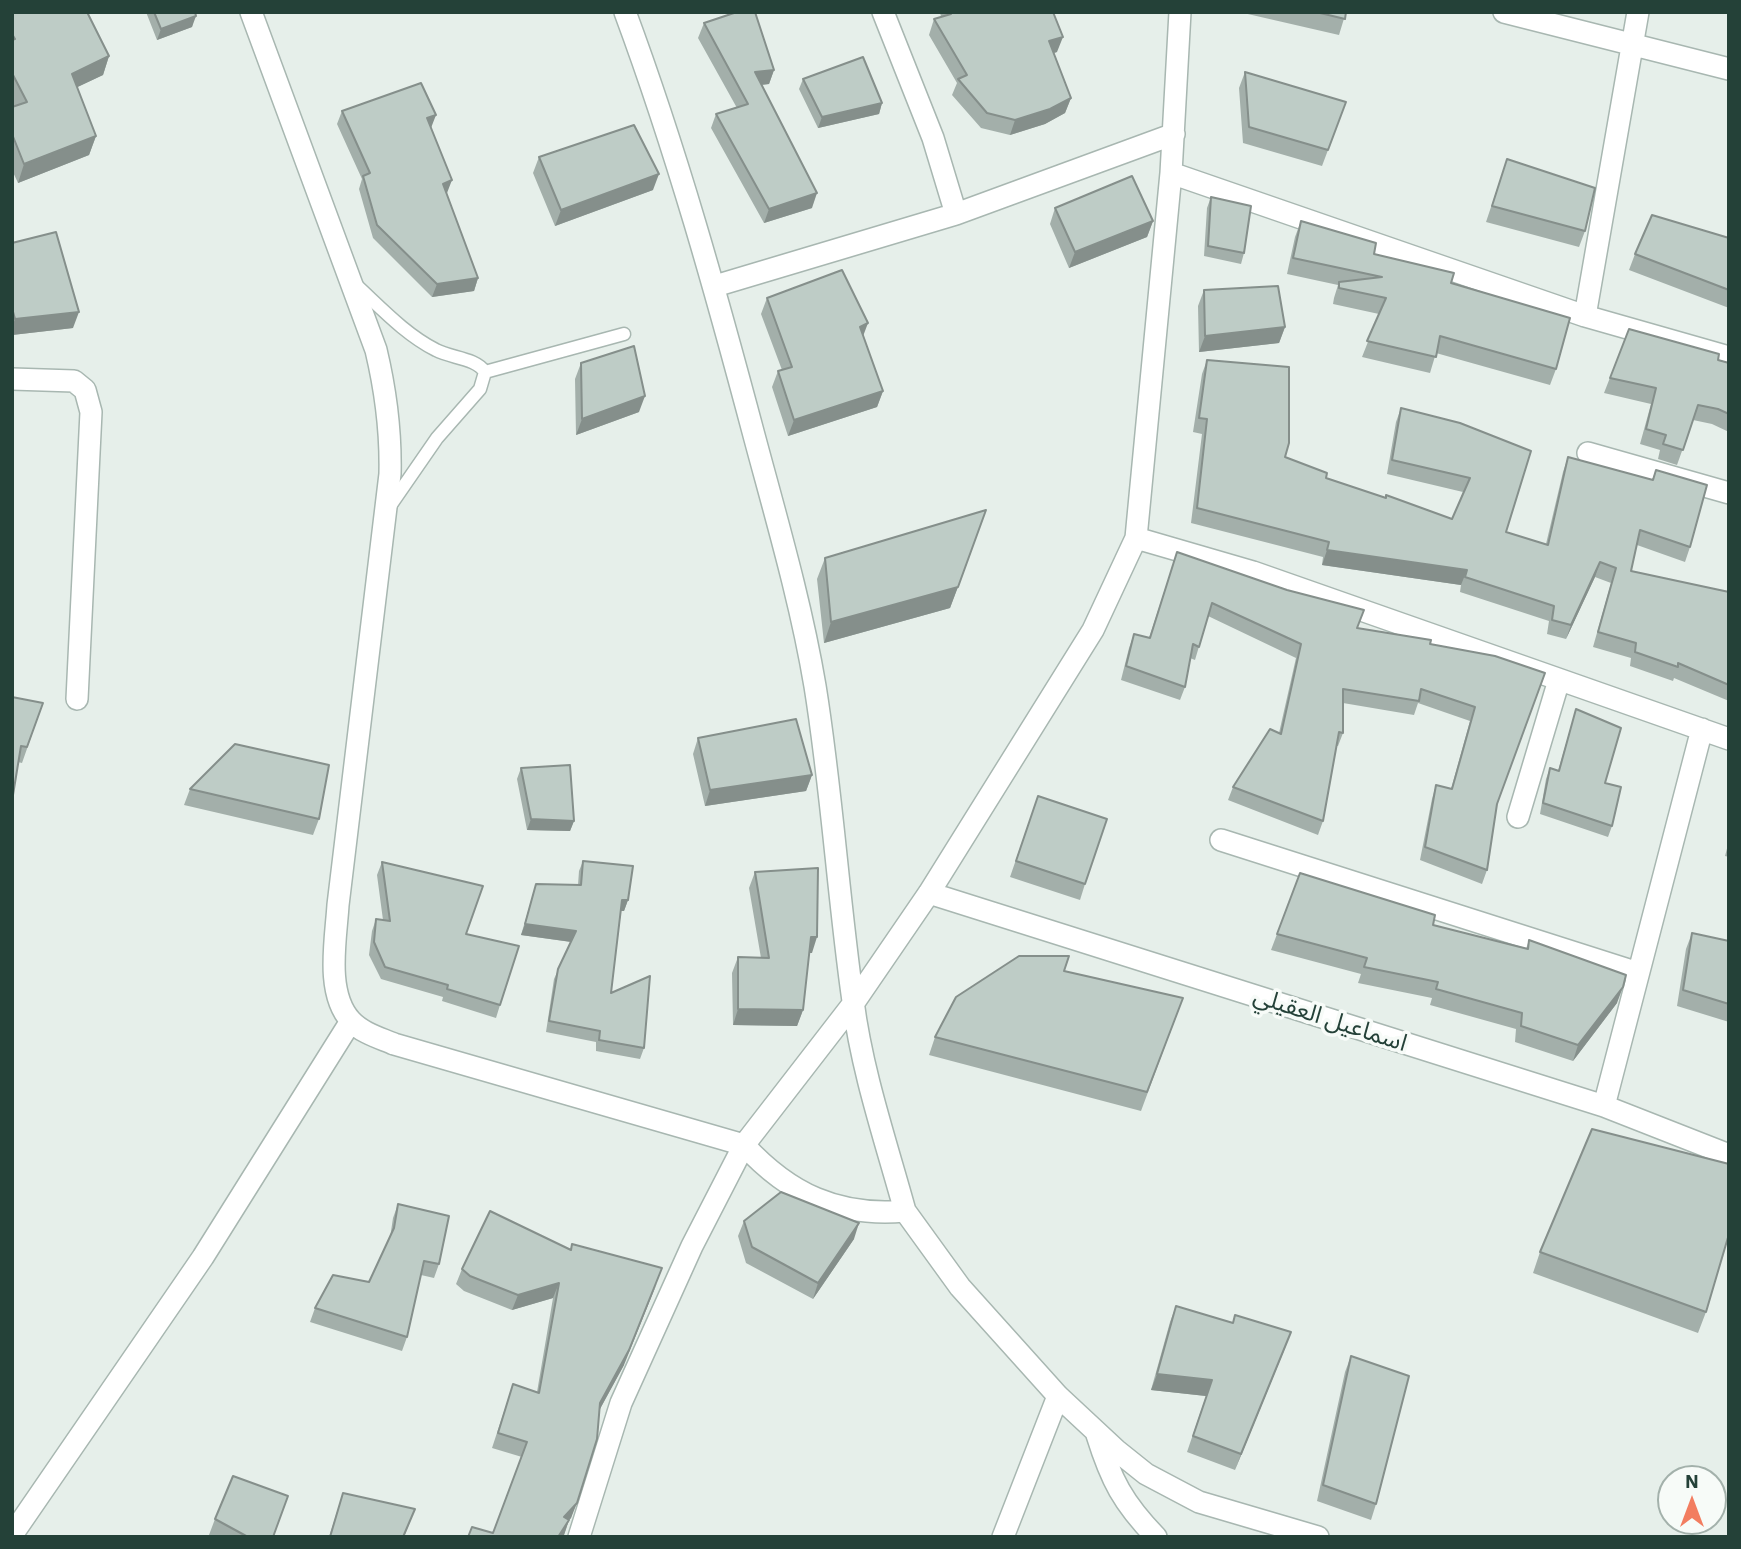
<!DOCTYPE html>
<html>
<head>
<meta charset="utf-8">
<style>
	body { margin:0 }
	#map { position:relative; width:1741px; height:1549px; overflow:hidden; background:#e6efea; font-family:"IBM Plex Sans",sans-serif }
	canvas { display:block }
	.frame { position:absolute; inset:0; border:14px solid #244138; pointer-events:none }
	.north { position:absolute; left:1657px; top:1465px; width:70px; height:70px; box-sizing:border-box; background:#f7fbf8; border:2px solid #a3b1ab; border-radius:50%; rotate:0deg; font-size:19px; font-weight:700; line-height:28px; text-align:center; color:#244138 }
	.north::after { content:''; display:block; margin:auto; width:24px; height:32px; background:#f27d60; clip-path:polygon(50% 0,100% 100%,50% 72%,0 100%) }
</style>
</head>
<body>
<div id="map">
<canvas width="1741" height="1549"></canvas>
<div class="frame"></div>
<div class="north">N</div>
</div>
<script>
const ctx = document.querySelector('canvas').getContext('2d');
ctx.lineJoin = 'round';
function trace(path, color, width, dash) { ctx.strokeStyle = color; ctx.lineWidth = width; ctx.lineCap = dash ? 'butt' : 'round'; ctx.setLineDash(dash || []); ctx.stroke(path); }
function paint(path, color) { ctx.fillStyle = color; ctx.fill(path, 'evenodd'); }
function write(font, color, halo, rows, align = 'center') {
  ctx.font = font + ' "IBM Plex Sans","Noto Sans Arabic",sans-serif'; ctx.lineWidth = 7; ctx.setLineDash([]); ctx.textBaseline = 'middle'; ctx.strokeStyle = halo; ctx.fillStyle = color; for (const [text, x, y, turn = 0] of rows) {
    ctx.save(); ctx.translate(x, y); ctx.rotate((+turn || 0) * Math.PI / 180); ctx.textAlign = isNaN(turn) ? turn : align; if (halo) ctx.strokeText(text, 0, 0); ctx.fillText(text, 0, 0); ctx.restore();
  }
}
const service = new Path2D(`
	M 356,285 C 381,308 406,335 436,350 C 451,358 476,358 485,372 L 480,389 L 437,438 L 390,506
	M 485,372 L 624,334`);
const minor = new Path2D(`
	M 251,12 L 376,350 C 386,392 391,431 390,474 L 338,905 C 336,939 325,993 351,1021 C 362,1033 380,1038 394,1044 L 744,1145 C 789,1194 838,1217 905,1211 C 886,1142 862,1072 853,1001 C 838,896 832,791 815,686 C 801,603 777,521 755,439 C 717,296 677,152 625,12
	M 883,12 L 933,138 L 956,214
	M 1504,12 L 1729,69
	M 1171,173 L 1585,316 L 1729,357
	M 715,286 L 956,214 L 1174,134
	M 1585,316 L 1638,12
	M 12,379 L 74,381 L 85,390 L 91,412 L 77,699
	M 1588,453 L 1729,493
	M 1136,538 L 1253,572 L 1729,739
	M 1518,817 L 1559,680
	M 1221,840 L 1638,973
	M 929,893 L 1604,1106 L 1729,1155
	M 1604,1106 L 1702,729
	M 905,1211 L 960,1287 L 1058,1396 L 1116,1450 L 1146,1474 L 1199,1502 L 1318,1537
	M 1097,1435 C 1111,1480 1123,1503 1156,1537
	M 12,1535 L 203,1257 L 351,1021
	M 579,1537 L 621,1403 L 692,1246 L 744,1145 L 853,1004 L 929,893 L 1093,630 L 1136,538 L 1171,173 L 1180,12
	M 1003,1537 L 1058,1396`);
trace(service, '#a8b7b1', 15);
trace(minor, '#a8b7b1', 24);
trace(service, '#fff', 12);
trace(minor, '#fff', 21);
paint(new Path2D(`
	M 12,12 L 109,56 L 103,75 L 77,87 L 96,136 L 89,155 L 18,183 L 12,170 Z
	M 146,12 L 195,12 L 192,27 L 157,40 Z
	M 940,12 L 1053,12 L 1057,52 L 1054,53 L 1071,98 L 1065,113 L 1045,124 L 1010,135 L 981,128 L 952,95 L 957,83 L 929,35 L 934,19 L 941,17 Z
	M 1239,12 L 1346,12 L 1339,35 Z
	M 704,23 L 774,70 L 769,84 L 761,85 L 812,208 L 764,223 L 711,128 L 716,114 L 737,108 L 698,38 Z
	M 1245,72 L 1346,102 L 1322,166 L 1243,143 L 1239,88 Z
	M 803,79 L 882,103 L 879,114 L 818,128 L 799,89 Z
	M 342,111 L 431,128 L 447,193 L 446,193 L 478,278 L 474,291 L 432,297 L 373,238 L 359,189 L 362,179 L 337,124 Z
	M 539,157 L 653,190 L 555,226 L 533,173 Z
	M 1507,159 L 1585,231 L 1579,247 L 1486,222 Z
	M 1211,197 L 1244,253 L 1241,264 L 1204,256 L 1207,208 Z
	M 1055,208 L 1153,221 L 1147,237 L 1069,268 L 1050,224 Z
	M 1301,221 L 1374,254 L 1451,283 L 1556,369 L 1550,385 L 1436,353 L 1430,373 L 1362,357 L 1379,314 L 1333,304 L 1334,298 L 1338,285 L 1287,274 L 1295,237 Z
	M 1729,238 L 1729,308 L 1629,270 L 1635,254 Z
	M 12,243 L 73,328 L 12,335 Z
	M 1204,290 L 1285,327 L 1279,343 L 1199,352 L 1198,306 Z
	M 767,298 L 863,336 L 883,391 L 877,407 L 788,436 L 772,387 L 778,371 L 782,370 L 761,314 Z
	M 1629,329 L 1729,363 L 1729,432 L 1712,424 L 1693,420 L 1677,465 L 1658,459 L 1660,450 L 1640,444 L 1651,404 L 1604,393 Z
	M 1207,360 L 1285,457 L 1326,478 L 1385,498 L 1386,495 L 1452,519 L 1463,492 L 1387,474 L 1396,422 L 1401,408 L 1460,423 L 1506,532 L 1546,544 L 1563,472 L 1568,457 L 1652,480 L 1656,470 L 1690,547 L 1685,562 L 1637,545 L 1631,571 L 1729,592 L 1729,701 L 1674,678 L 1673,681 L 1630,666 L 1631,658 L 1593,647 L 1611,583 L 1595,577 L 1566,639 L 1547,634 L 1549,621 L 1460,592 L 1461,585 L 1322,565 L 1323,557 L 1191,523 L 1202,434 L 1193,432 L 1202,374 Z
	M 581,363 L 639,412 L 576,435 L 575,379 Z
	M 986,510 L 950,608 L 824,643 L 817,579 L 825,558 Z
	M 1177,552 L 1357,628 L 1430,644 L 1495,656 L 1497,804 L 1487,870 L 1482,884 L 1420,860 L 1432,799 L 1436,785 L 1451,789 L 1470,721 L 1418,703 L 1414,715 L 1343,703 L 1343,733 L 1338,746 L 1336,746 L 1323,821 L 1318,835 L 1228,800 L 1233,787 L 1279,733 L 1296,658 L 1208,616 L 1195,660 L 1190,658 L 1185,687 L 1180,700 L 1121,680 L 1129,648 L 1134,634 L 1149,638 Z
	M 12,697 L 43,703 L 22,763 L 18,762 Z
	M 1576,709 L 1605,783 L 1612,826 L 1608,837 L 1540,814 L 1546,779 L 1550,768 L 1558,771 Z
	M 698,738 L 812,775 L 806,791 L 705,806 L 693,754 Z
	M 521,768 L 574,821 L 570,831 L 527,830 L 517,779 Z
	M 190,789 L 319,819 L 313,835 L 184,805 Z
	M 1038,796 L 1085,884 L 1080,900 L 1010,877 Z
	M 1729,841 L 1729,857 L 1725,856 Z
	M 583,861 L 628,900 L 624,911 L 621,911 L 611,993 L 644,1048 L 640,1059 L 596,1051 L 596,1042 L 546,1032 L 554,979 L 571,942 L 521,935 L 536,884 L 578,885 L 579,871 Z
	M 382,862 L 466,934 L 500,1005 L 496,1018 L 442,1001 L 443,997 L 381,979 L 369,955 L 372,931 L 376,919 L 383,920 L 377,875 Z
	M 755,872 L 812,953 L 809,953 L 803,1010 L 797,1026 L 733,1025 L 732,973 L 738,957 L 761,958 L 749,888 Z
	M 1300,873 L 1433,925 L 1526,949 L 1529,940 L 1617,1003 L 1573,1061 L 1515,1042 L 1516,1029 L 1430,1005 L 1432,998 L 1358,983 L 1361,974 L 1271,950 Z
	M 1692,933 L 1729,941 L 1729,1022 L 1677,1006 L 1686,949 Z
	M 1064,971 L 1183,998 L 1141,1111 L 929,1055 L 935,1037 Z
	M 398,1204 L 439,1264 L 434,1278 L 421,1275 L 407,1337 L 402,1351 L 310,1322 L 315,1308 L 369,1282 L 390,1238 L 393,1218 Z
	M 744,1221 L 854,1239 L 813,1299 L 746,1263 L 738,1236 Z
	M 572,1244 L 624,1365 L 600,1409 L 571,1518 L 569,1520 L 564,1535 L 493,1533 L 522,1457 L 492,1448 L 513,1384 L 537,1392 L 553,1298 L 512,1310 L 464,1291 L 456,1284 L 462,1269 L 570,1250 Z
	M 1540,1252 L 1706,1312 L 1698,1333 L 1533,1273 Z
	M 1176,1306 L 1285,1348 L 1235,1470 L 1187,1452 L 1206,1396 L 1151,1390 L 1170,1322 Z
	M 1351,1356 L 1376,1504 L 1371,1520 L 1317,1501 L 1345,1372 Z
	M 343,1493 L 415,1509 L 404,1537 L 329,1537 Z
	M 215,1519 L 273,1537 L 212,1537 L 209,1535 Z`), '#a3afaa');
paint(new Path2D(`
	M 196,16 L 192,27 L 157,40 L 161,29 Z
	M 1063,37 L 1057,52 L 1043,56 L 1049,41 Z
	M 109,56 L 103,75 L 65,93 L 72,74 Z
	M 774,70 L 769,84 L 750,86 L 755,72 Z
	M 1071,98 L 1065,113 L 1045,124 L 1010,135 L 1015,120 Z
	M 882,103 L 879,114 L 818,128 L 822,117 Z
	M 436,115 L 431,128 L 427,118 Z
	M 96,136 L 89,155 L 18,183 L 24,164 Z
	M 659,174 L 653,190 L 555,226 L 561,210 Z
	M 452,180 L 447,193 L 438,197 L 443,184 Z
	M 817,193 L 812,208 L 764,223 L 769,209 Z
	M 1153,221 L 1147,237 L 1069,268 L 1075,252 Z
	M 478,278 L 474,291 L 432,297 L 437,284 Z
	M 79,312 L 73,328 L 12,335 L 12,327 L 15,319 Z
	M 868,323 L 862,339 L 860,327 Z
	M 1285,327 L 1279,343 L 1199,352 L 1205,336 Z
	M 883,391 L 877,407 L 788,436 L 794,420 Z
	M 645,396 L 639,412 L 576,435 L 582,419 Z
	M 1327,550 L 1467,570 L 1461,585 L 1322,565 Z
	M 1600,562 L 1595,577 L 1566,639 L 1571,625 Z
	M 958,587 L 950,608 L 824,643 L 831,622 Z
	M 812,775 L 806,791 L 705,806 L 710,790 Z
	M 531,819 L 574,821 L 570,831 L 527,830 Z
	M 622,900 L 628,900 L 624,911 L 618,911 Z
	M 525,924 L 576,931 L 572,942 L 521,935 Z
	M 811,937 L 817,937 L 812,953 L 805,953 Z
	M 1623,987 L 1617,1003 L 1573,1061 L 1578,1045 Z
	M 738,1009 L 803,1010 L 797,1026 L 733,1025 Z
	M 859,1223 L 854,1239 L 813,1299 L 818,1283 Z
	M 559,1283 L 553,1298 L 512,1310 L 518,1295 Z
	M 657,1283 L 624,1365 L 595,1418 L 600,1403 Z
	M 1291,1332 L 1285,1348 L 1235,1470 L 1241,1454 Z
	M 1157,1374 L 1212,1380 L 1206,1396 L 1151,1390 Z
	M 577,1503 L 571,1518 L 558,1532 L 564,1517 Z
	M 569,1520 L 564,1535 L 563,1537 L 558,1537 Z`), '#858f8b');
const building = new Path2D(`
	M 12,12 L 87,12 L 109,56 L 72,74 L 96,136 L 24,164 L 12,134 L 12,107 L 27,102 L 12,73 L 12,40 L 15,39 L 12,34 Z
	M 154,12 L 195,12 L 196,16 L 161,29 Z
	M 737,12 L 755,12 L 774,70 L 755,72 L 817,193 L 769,209 L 716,114 L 748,104 L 704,23 Z
	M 950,12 L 1053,12 L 1063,37 L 1049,41 L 1071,98 L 1050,109 L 1015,120 L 987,113 L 958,79 L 967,75 L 934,19 L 951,14 Z
	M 1316,12 L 1346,12 L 1345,19 Z
	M 863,57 L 882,103 L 822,117 L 803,79 Z
	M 1245,72 L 1346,102 L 1328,150 L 1249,127 Z
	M 421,83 L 436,115 L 427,118 L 452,180 L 443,184 L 478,278 L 437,284 L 377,225 L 363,176 L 370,173 L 342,111 Z
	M 634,125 L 659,174 L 561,210 L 539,157 Z
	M 1507,159 L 1595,188 L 1585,231 L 1492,206 Z
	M 1132,176 L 1153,221 L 1075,252 L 1055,208 Z
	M 1211,197 L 1251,206 L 1244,253 L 1208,246 Z
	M 1652,215 L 1729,238 L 1729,290 L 1635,254 Z
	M 1301,221 L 1376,243 L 1374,254 L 1454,273 L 1451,283 L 1570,318 L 1556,369 L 1440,336 L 1436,357 L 1367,341 L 1386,298 L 1339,288 L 1339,282 L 1382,277 L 1293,258 Z
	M 56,232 L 79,312 L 15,319 L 12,308 L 12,243 Z
	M 842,270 L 868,323 L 860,327 L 883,391 L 794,420 L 778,371 L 792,367 L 767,298 Z
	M 1278,286 L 1285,327 L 1205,336 L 1204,290 Z
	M 1629,329 L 1719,354 L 1718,360 L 1729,363 L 1729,414 L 1718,409 L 1698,405 L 1683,450 L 1663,444 L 1666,435 L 1646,429 L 1656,388 L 1610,378 Z
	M 634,346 L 645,396 L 582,419 L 581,363 Z
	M 1207,360 L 1289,367 L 1289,443 L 1285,457 L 1327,473 L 1326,478 L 1386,498 L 1386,495 L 1452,519 L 1470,478 L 1392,460 L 1401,408 L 1460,423 L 1531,451 L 1506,532 L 1548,545 L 1568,457 L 1653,480 L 1656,470 L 1707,485 L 1690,547 L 1640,530 L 1631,571 L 1729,592 L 1729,685 L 1678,663 L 1678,667 L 1635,652 L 1636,643 L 1598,632 L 1616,568 L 1600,562 L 1571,625 L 1552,620 L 1554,606 L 1465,577 L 1467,570 L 1327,550 L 1329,542 L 1197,508 L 1207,419 L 1199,418 Z
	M 986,510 L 958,587 L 831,622 L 825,558 Z
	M 1177,552 L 1287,590 L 1364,610 L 1357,628 L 1431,640 L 1430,644 L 1495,656 L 1545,673 L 1497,804 L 1487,870 L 1425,847 L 1436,785 L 1452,789 L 1475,707 L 1421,689 L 1419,701 L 1343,689 L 1343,733 L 1339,732 L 1323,821 L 1233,787 L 1270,729 L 1281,734 L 1301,644 L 1212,603 L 1199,647 L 1193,644 L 1185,687 L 1126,666 L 1134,634 L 1150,638 Z
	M 12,697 L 43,703 L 27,747 L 21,746 L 12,801 Z
	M 1576,709 L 1621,728 L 1605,783 L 1621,787 L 1612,826 L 1543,803 L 1550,768 L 1559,771 Z
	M 796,719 L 812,775 L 710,790 L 698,738 Z
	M 235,744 L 329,765 L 319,819 L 190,789 Z
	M 570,765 L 574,821 L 531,819 L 521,768 Z
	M 1038,796 L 1107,819 L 1085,884 L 1016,861 Z
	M 583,861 L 633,866 L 628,900 L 622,900 L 611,993 L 650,976 L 644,1048 L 599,1040 L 600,1031 L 549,1021 L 558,969 L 576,931 L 525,924 L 536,884 L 581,885 Z
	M 382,862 L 483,886 L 466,934 L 519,946 L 500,1005 L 447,989 L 448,985 L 385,967 L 374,942 L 376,919 L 390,921 Z
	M 818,868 L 817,937 L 811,937 L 803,1010 L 738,1009 L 738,957 L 769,958 L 755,872 Z
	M 1300,873 L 1435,915 L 1433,925 L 1528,949 L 1529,940 L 1626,975 L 1623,987 L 1578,1045 L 1521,1026 L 1522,1013 L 1436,989 L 1438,982 L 1364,967 L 1367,958 L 1277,934 Z
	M 1692,933 L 1729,941 L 1729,1004 L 1683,990 Z
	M 1019,956 L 1069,956 L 1064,971 L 1183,998 L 1147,1092 L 935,1037 L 956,997 Z
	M 1592,1129 L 1729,1164 L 1729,1234 L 1706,1312 L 1540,1252 Z
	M 781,1192 L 859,1223 L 818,1283 L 752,1247 L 744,1221 Z
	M 398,1204 L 449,1216 L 439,1264 L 424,1261 L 407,1337 L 315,1308 L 333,1275 L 369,1282 L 394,1228 Z
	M 490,1211 L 571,1250 L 572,1244 L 662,1268 L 629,1350 L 600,1403 L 597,1439 L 577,1503 L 564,1517 L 569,1520 L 558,1537 L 468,1537 L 472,1527 L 493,1533 L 527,1442 L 498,1433 L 513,1384 L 539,1393 L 559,1283 L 518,1295 L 470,1276 L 462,1269 Z
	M 1176,1306 L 1233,1323 L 1235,1315 L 1291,1332 L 1241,1454 L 1193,1436 L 1212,1380 L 1157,1374 Z
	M 1351,1356 L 1409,1376 L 1376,1504 L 1323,1485 Z
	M 233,1476 L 288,1496 L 273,1537 L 248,1537 L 215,1519 Z
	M 343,1493 L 415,1509 L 403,1537 L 330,1537 Z`);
paint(building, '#beccc6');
trace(building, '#858f8b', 2);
write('24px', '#244138', '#f7fbf8', [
	["اسماعيل العقيلي",1330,1020,18]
]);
</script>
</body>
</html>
